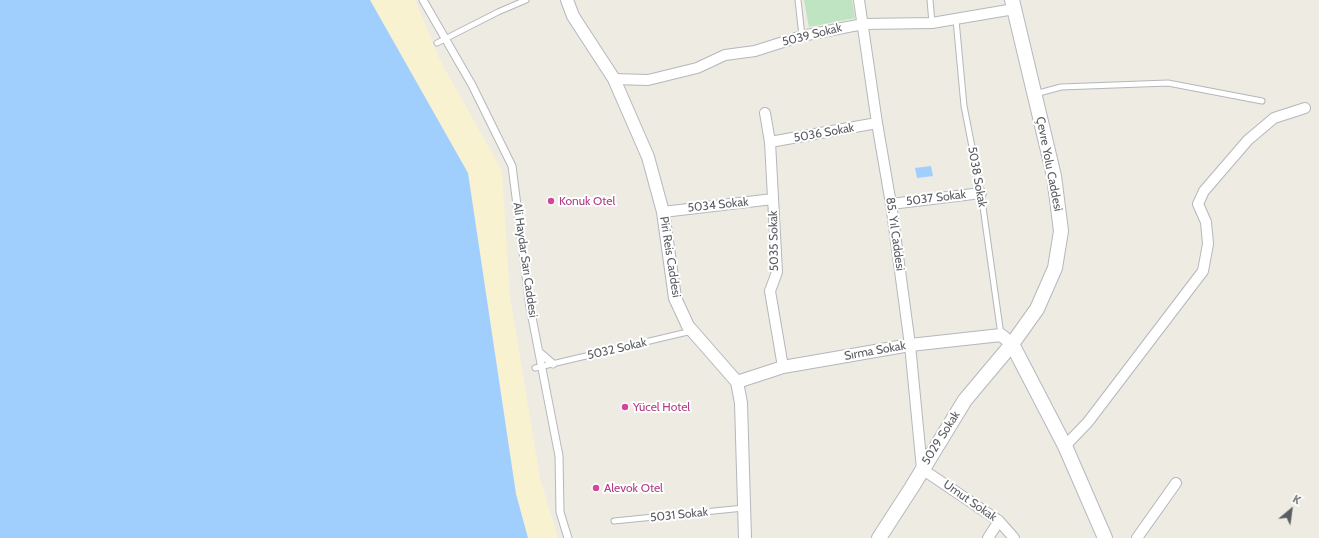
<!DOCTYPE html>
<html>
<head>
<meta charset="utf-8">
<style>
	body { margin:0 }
	#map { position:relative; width:1319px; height:538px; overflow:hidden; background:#edebe2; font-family:Cabin,sans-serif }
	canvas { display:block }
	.north { position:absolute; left:1271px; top:490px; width:40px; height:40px; -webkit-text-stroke:3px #fff; paint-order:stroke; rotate:29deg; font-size:11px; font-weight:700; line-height:16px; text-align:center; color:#5a5d62 }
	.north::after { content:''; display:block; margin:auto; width:14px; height:18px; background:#5a5d62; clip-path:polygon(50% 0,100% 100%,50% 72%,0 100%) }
</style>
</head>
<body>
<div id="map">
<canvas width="1319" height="538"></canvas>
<div class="north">K</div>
</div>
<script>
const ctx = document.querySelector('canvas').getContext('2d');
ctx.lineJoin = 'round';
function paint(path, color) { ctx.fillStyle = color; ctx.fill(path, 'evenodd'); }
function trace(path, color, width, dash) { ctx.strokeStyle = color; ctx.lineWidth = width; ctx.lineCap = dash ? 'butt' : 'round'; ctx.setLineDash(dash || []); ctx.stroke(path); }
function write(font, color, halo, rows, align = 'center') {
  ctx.font = font + ' Cabin,sans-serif'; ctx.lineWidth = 4; ctx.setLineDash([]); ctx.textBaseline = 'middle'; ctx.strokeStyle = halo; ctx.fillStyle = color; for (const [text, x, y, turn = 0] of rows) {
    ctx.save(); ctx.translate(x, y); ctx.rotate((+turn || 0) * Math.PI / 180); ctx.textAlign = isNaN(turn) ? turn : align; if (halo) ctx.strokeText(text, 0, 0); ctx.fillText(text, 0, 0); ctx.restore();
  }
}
paint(new Path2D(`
	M 804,0 L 852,0 L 855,18 L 809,27 Z`), '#bee4c1');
paint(new Path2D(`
	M 370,0 L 415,0 L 440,60 L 502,171 L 510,297 L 540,478 L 558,538 L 528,538 L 516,494 L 468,173 Z`), '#f9f2d0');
paint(new Path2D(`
	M 0,0 L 370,0 L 468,173 L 516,494 L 528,538 L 0,538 Z
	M 931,166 L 933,176 L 917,178 L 915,168 Z`), '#a1cffd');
const service = new Path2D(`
	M 798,0 L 802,36
	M 930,0 L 932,23
	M 956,20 L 964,106 L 981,193 L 1001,335
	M 437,43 L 498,12 L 526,0
	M 1035,94 L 1061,87 L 1168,83 L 1262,101
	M 535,368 L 692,331
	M 614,521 L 744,508`);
const pedestrian = new Path2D(`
	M 423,0 L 472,85 L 512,166 L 530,307 L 559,456 L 560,512 L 568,538
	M 539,352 L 553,364`);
const minor = new Path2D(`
	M 859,0 L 877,123 L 891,204 L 910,345 L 922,469 L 999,521 L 1014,538
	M 614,79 L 648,80 L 697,68 L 725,55 L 755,51 L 802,36 L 863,24 L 932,23 L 1014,9
	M 765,113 L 770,142 L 777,272 L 770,291 L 783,367
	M 770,142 L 877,123
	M 891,204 L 981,193
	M 663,212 L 773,199
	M 1065,446 L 1088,422 L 1203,271 L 1208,244 L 1206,222 L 1198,204 L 1204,191 L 1248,140 L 1274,118 L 1305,108
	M 988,538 L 999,521
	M 1137,538 L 1176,483`);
const tertiary = new Path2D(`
	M 567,0 L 573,16 L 614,79 L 648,157 L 663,212 L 675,298 L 688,326 L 737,382 L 741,403 L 745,538
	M 737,382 L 783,367 L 910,345 L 1001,335 L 1012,344`);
const secondary = new Path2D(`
	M 1012,344 L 1065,446 L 1105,538
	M 879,538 L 912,487 L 965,400 L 1012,344 L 1037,309 L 1055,268 L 1061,231 L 1054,176 L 1012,0`);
trace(service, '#b4b7bc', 7);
trace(pedestrian, '#b4b7bc', 9);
trace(minor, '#b4b7bc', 12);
trace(tertiary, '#b4b7bc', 14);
trace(secondary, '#b5b8be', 16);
trace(service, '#fff', 5);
trace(pedestrian, '#fff', 7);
trace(minor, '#fff', 10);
trace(tertiary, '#fff', 12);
trace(secondary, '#fff', 14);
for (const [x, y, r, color] of [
	[551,201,4,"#d1479c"],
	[625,407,4,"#d1479c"],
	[596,488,4,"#d1479c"]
]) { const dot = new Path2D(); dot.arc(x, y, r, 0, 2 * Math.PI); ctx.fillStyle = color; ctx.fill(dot); trace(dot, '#fff', 1.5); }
write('12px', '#5a5d62', '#fff', [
	["5039 Sokak",812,35,-14],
	["5036 Sokak",824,133,-10],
	["Çevre Yolu Caddesi",1049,164,79],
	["5038 Sokak",977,177,80],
	["5037 Sokak",936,198,-7],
	["5034 Sokak",718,205,-6],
	["85. Yıl Caddesi",895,234,82],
	["5035 Sokak",774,241,-91],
	["Piri Reis Caddesi",670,257,81],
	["Ali Haydar Sarı Caddesi",525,260,82],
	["5032 Sokak",617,349,-13],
	["Sırma Sokak",875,351,-10],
	["5029 Sokak",941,438,-58],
	["Umut Sokak",970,501,35],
	["5031 Sokak",679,515,-6]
]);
write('12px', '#b23c85', '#fff', [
	["Konuk Otel",559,201],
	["Yücel Hotel",633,407],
	["Alevok Otel",604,488]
], 'left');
</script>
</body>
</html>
